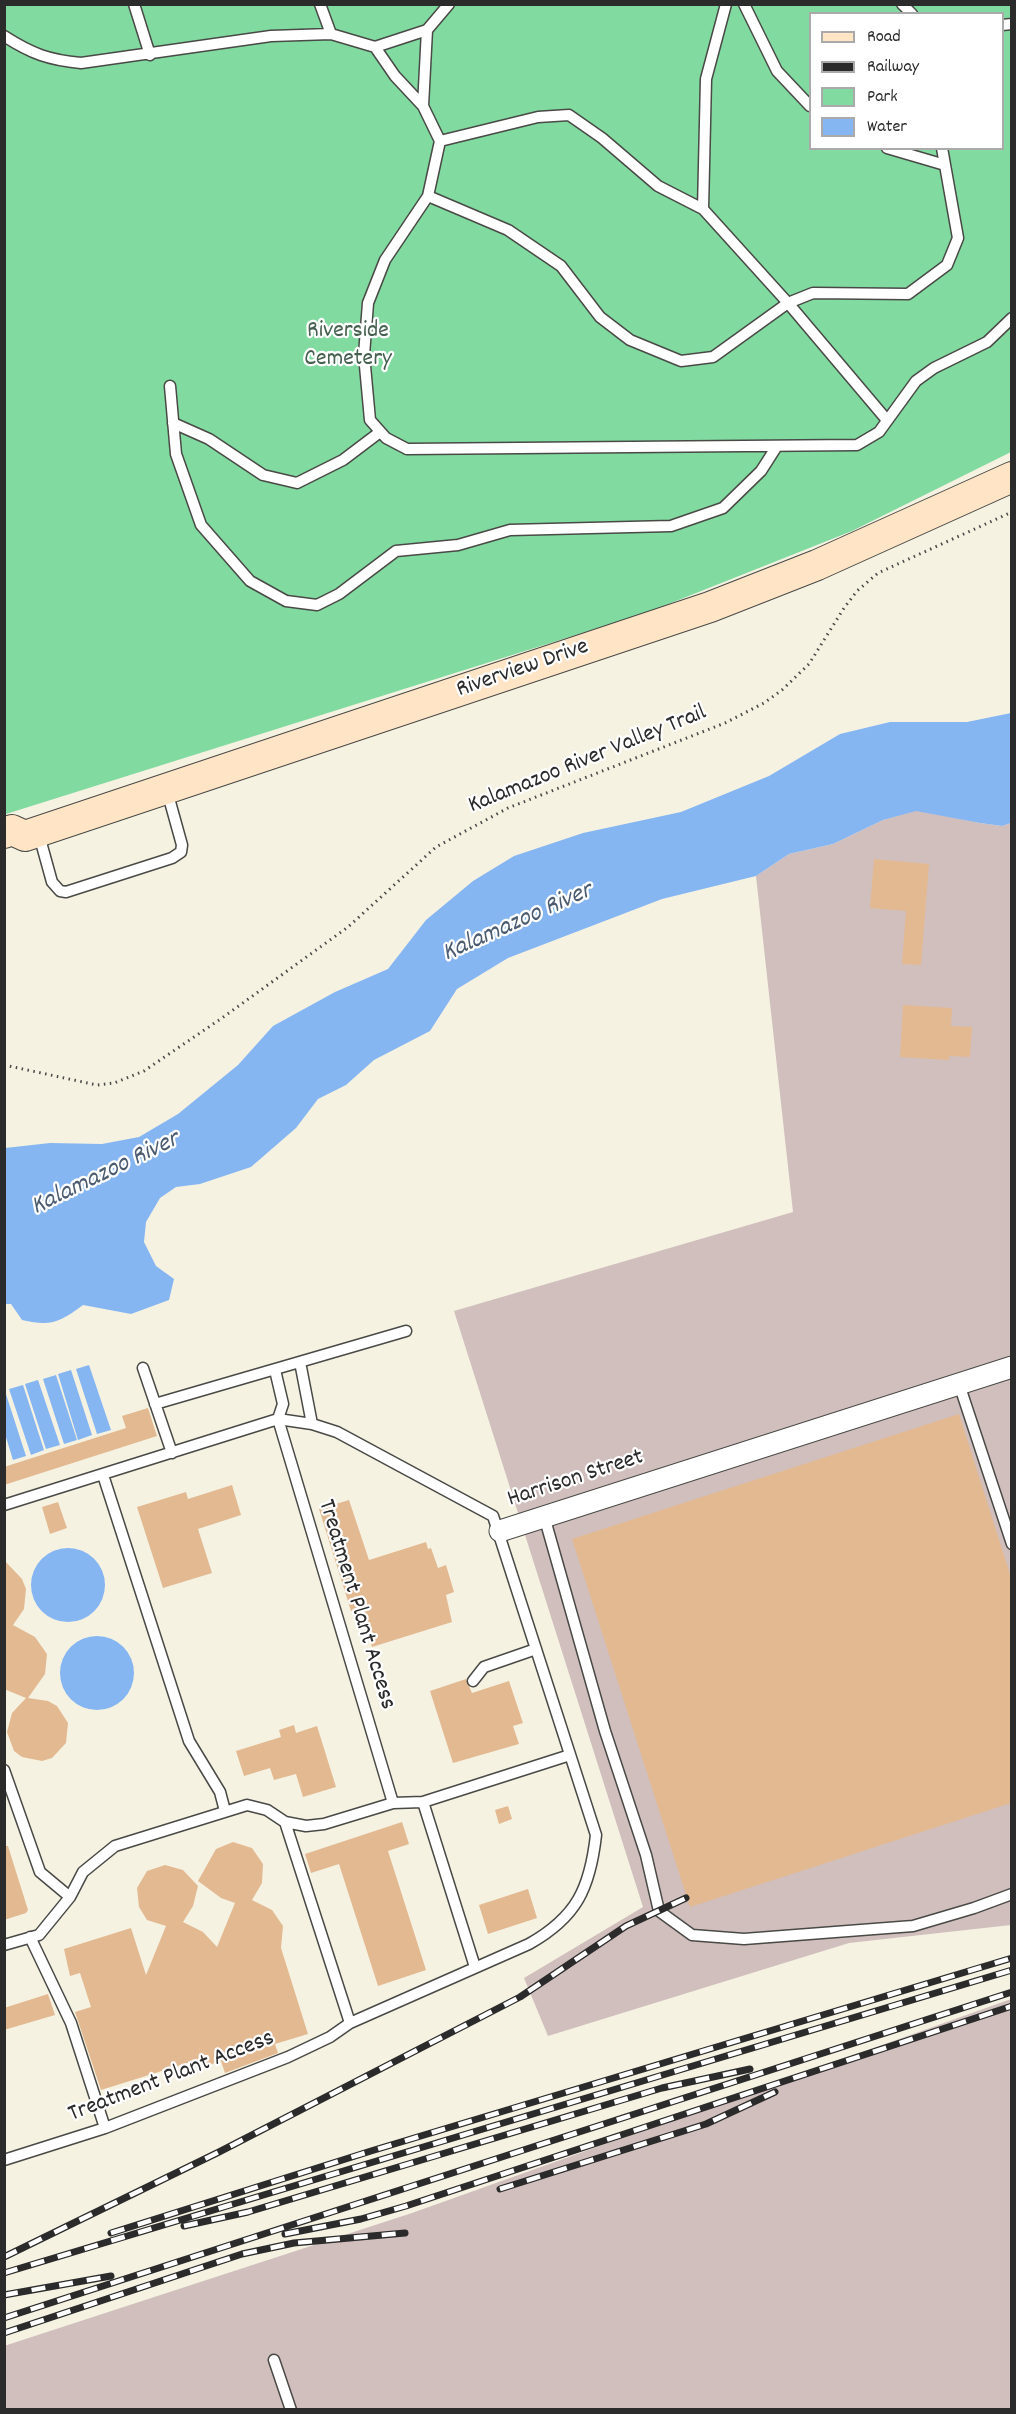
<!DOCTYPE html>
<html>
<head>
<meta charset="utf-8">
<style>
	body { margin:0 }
	#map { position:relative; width:1016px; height:2414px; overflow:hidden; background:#f5f2e2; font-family:Dekko,sans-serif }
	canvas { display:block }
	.frame { position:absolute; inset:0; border:6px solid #2b2b2b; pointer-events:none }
	.legend { position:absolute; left:809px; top:12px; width:195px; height:138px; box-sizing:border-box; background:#fff; border:2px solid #aaa; margin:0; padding:8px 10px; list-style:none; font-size:18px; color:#2b2b2b }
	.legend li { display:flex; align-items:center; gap:12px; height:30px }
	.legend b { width:30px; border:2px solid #aaa }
</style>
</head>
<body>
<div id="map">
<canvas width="1016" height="2414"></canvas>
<div class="frame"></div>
<ul class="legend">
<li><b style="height:8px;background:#ffe4c6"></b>Road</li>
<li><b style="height:8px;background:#2b2b2b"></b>Railway</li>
<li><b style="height:16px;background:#81daa0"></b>Park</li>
<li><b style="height:16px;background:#86b6f2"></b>Water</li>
</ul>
</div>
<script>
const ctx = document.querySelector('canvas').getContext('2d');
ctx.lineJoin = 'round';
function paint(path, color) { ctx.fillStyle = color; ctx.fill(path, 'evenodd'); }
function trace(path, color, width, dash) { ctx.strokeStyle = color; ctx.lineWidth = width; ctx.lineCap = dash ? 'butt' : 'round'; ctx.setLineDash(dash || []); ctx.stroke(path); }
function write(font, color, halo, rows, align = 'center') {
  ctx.font = font + ' Dekko,sans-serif'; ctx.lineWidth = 4.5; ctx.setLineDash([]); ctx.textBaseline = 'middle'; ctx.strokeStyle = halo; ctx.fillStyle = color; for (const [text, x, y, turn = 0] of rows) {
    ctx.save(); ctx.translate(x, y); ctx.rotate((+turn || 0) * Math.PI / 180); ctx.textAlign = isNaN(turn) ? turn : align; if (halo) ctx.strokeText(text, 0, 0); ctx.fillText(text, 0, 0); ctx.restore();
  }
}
paint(new Path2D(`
	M 916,810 L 980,823 L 1002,826 L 1011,823 L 1011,1925 L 849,1943 L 548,2036 L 524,1978 L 643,1907 L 454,1311 L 793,1212 L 756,876 L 789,854 L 833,844 L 883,820 Z
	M 1011,1999 L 1011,2409 L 5,2409 L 4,2346 L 412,2213 Z`), '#d1bfbd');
paint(new Path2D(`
	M 4,5 L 1011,5 L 1011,452 L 852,531 L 646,613 L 6,814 ZM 810,14 L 1002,14 L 1002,148 L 810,148 Z`), '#81daa0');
paint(new Path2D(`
	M 1011,713 L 1011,823 L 1002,826 L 980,823 L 916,811 L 883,820 L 833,844 L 789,854 L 756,876 L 662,899 L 508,958 L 457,989 L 430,1031 L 374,1060 L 346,1085 L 318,1099 L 296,1128 L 251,1167 L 200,1184 L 176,1187 L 160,1198 L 146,1222 L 144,1242 L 156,1266 L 174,1279 L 169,1300 L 131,1314 L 83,1305 C 60,1322 51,1327 22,1320 L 11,1304 L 5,1304 L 5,1148 L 50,1143 L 102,1144 L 139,1137 L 178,1114 L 238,1065 L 273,1026 L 335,992 L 388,969 L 426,920 L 473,881 L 514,856 L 583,833 L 681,812 L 769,776 L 840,734 L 890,722 L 967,722 Z
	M 89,1365 L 111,1430 L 97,1434 L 76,1369 Z
	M 71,1370 L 92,1435 L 78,1440 L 58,1374 Z
	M 56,1375 L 77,1440 L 64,1444 L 43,1379 Z
	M 38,1380 L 60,1445 L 46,1449 L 25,1384 Z
	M 23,1385 L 44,1450 L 31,1455 L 9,1389 Z
	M 5,1391 L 26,1456 L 13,1460 L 5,1434 Z
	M31 1585a37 37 0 1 1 74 0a37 37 0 1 1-74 0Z
	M60 1673a37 37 0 1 1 74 0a37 37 0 1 1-74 0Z`), '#86b6f2');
paint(new Path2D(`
	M 874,859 L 929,864 L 921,965 L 902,964 L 906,911 L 870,908 Z
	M 903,1005 L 952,1008 L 951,1026 L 972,1027 L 970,1057 L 949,1056 L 949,1060 L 900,1057 Z
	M 148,1408 L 157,1436 L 4,1485 L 4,1467 L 126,1428 L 122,1416 Z
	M 959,1414 L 1011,1577 L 1011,1803 L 690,1907 L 572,1539 Z
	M 232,1485 L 241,1515 L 198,1529 L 212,1573 L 163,1588 L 137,1507 L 186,1492 L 188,1499 Z
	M 349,1500 L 369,1560 L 426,1542 L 428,1549 L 431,1548 L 438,1568 L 446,1565 L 454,1592 L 446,1595 L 452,1622 L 372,1647 L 360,1609 L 351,1611 L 319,1509 Z
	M 58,1502 L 67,1528 L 50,1534 L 42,1507 Z
	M 4,1560 L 22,1579 L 26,1589 L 24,1609 L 13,1625 L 35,1637 L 47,1654 L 45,1674 L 28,1698 L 48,1701 L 57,1706 L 68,1723 L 66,1743 L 52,1758 L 42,1761 L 22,1757 L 14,1751 L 7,1732 L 12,1713 L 26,1698 L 4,1689 Z
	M 466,1679 L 472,1693 L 509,1681 L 523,1723 L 513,1726 L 519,1744 L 453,1763 L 430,1691 Z
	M 294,1725 L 296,1733 L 317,1726 L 336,1787 L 303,1797 L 296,1774 L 274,1780 L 270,1768 L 244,1776 L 236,1751 L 281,1737 L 279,1730 Z
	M 508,1806 L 512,1819 L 499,1824 L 495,1810 Z
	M 402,1822 L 409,1844 L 388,1851 L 426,1970 L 378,1986 L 339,1864 L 311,1873 L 305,1854 Z
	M 233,1842 L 252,1848 L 263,1864 L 262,1883 L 252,1900 L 272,1910 L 283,1926 L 281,1948 L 308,2034 L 275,2044 L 278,2053 L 225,2073 L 221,2061 L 203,2067 L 200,2059 L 101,2090 L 75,2012 L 91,2007 L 80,1973 L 70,1976 L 64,1949 L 131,1928 L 146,1975 L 166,1926 L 147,1920 L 139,1907 L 137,1888 L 147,1871 L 165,1865 L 183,1870 L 198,1886 L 193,1906 L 183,1922 L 203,1932 L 217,1947 L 235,1903 L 221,1898 L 198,1881 L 216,1849 Z
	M 4,1846 L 8,1846 L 28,1910 L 26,1913 L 4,1920 Z
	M 528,1889 L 537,1918 L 488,1934 L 479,1905 Z
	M 48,1994 L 55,2015 L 4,2030 L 4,2008 Z`), '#e3b991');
const lane = new Path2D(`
	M 134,4 L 150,55
	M 320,4 L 331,34 L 375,47 L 395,76 L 423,106 L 440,141 L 538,117 L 569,115 L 602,138 L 658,186 L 703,209 L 788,303 L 886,419
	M 744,4 L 777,71 L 810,106
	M 902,4 L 912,14
	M 1002,25 L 1012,24
	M 4,36 C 32,54 49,60 81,63 L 271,36 L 331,34
	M 375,47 L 427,30 L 449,4
	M 423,106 L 427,30
	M 440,141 L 428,196 L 385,260 L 368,303 L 364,355 L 370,420 L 386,438 L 407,449 L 857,445 L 879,432 L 916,381 L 934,368 L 987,342 L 1012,318
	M 887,148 L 945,165
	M 428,196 L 508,230 L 561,266 L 600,317 L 630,340 L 681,361 L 713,357 L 788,303 L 813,293 L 908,294 L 947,265 L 958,238 L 942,148
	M 703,209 L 706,79 L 726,4
	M 170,386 L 176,454 L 201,525 L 250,581 L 286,601 L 317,605 L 339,594 L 396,551 L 458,545 L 510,530 L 671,526 L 723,508 L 761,471 L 777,446
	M 173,423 L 209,439 L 263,475 L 297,483 L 343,460 L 380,432
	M 39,835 L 52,882 L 60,891 L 66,892 L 172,858 L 181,852 L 182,845 L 167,791
	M 300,1362 L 312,1424
	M 143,1368 L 172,1453
	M 275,1370 L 283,1404 L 278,1419 L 393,1803
	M 959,1384 L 1012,1544
	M 155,1404 L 406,1331
	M 103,1475 L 189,1741 L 220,1792 L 225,1811
	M 4,1505 L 278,1419 L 312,1424 L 337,1432 L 493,1516 L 596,1835 C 590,1888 577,1917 529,1944 L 350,2023 L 330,2037 L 288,2057 L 105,2128 L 4,2160
	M 544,1516 L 605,1731 L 646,1855 L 659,1911 L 692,1935 L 744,1939 L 913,1926 L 974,1908 L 1012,1894
	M 473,1681 L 484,1667 L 536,1649
	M 4,1770 L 40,1872 L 70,1897
	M 423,1802 L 475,1967
	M 285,1822 L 350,2023
	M 30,1937 L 71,2023 L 105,2128
	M 4,1945 L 39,1935 L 70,1897 L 83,1872 L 115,1846 L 247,1805 L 267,1810 L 285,1822 L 306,1826 L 324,1824 L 393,1803 L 423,1802 L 570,1755
	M 274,2360 L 291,2410`);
const street = new Path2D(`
	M 500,1531 L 1012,1367`);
const secondary = new Path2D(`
	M 4,833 L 12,830 L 25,836 L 710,607 L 817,565 L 1012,477`);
trace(lane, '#494946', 13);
trace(street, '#494946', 23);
trace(secondary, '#494946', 32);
trace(new Path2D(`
	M 4,1065 L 97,1085 L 114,1083 L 144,1071 L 222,1018 L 348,927 L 436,847 L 508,808 L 725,723 L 764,703 L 782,690 L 809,664 L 844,608 L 857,591 L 878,573 L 1012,512`), '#494946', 3, [1.5, 4.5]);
trace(lane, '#fff', 10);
trace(street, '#fff', 21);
trace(secondary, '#ffe4c6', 30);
const rail = new Path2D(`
	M 500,2189 L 706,2124 L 775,2092
	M 184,2226 L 248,2212 L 662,2088 L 750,2069
	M 111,2233 L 371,2151 L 1012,1958
	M 285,2234 L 361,2219 L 406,2206 L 1012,2006
	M 4,2257 L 219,2152 L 520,1997 L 626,1926 L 686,1898
	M 4,2273 L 1012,1970
	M 4,2295 L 111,2276
	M 4,2318 L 1012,1992
	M 4,2333 L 242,2254 L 294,2243 L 405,2233`);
trace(rail, '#2b2b2b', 7);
trace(rail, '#fff', 4.5, [14]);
write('24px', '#45604e', '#fff', [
	["Riverside",348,333],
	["Cemetery",348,361]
]);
write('24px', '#2b2b2b', '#fff', [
	["Riverview Drive",523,670,-19],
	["Kalamazoo River Valley Trail",588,761,-22],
	["Harrison Street",576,1480,-18],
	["Treatment Plant Access",355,1605,73],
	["Treatment Plant Access",172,2078,-21]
]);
write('italic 26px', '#4b5c71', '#fff', [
	["Kalamazoo River",518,924,-24],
	["Kalamazoo River",106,1175,-26]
]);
</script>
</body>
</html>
